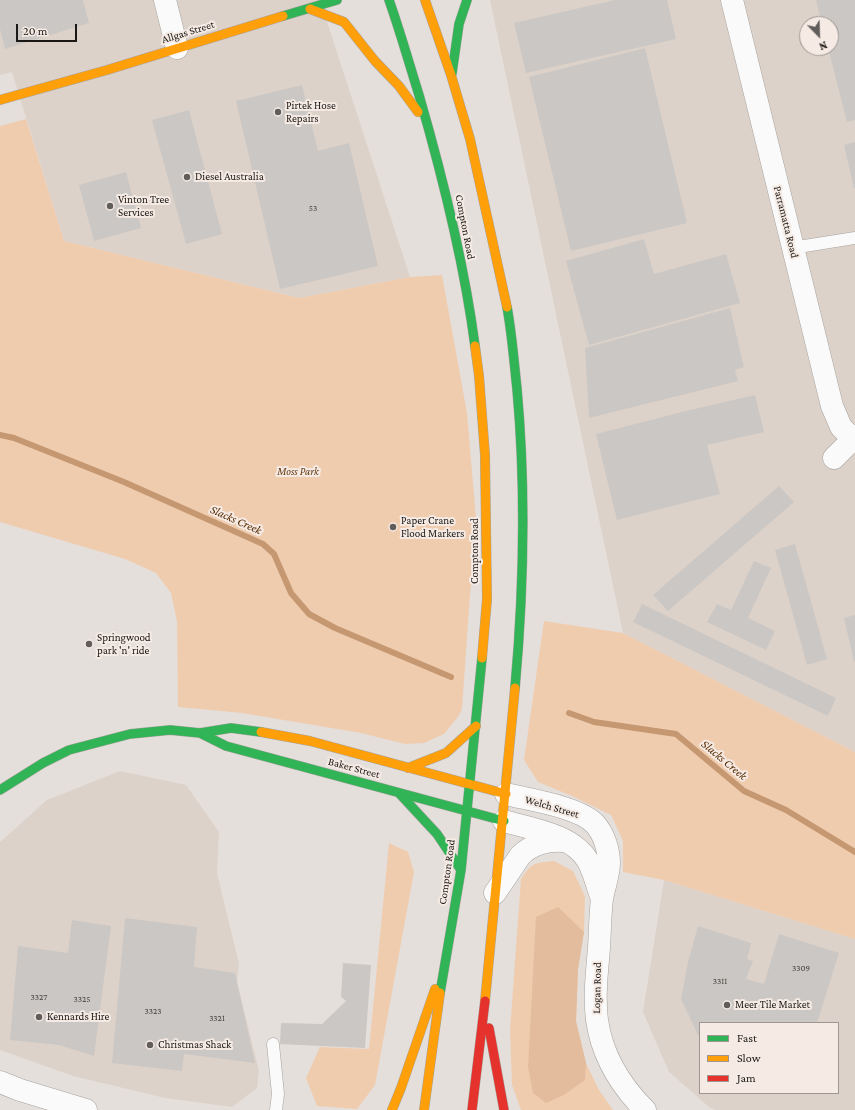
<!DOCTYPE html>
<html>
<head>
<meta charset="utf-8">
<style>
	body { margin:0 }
	#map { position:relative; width:855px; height:1110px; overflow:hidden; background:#e4dfdb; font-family:"Crimson Pro",serif }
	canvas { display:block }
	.legend { position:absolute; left:699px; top:1022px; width:140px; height:72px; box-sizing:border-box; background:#f6ebe4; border:1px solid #9e9691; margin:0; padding:5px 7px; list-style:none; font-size:12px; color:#1a1714 }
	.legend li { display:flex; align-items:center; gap:8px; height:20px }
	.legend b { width:20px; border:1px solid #9e9691 }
	.north { position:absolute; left:799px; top:16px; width:40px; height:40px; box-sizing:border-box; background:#f6ebe4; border:1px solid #9e9691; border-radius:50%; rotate:157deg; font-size:11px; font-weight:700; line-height:16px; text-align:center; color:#1a1714 }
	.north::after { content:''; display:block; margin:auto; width:14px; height:18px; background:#615d5a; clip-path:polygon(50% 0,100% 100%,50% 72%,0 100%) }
	.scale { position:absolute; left:16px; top:24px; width:61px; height:18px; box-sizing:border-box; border:2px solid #1a1714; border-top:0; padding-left:5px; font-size:12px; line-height:14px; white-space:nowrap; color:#1a1714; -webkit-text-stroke:3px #f6ebe4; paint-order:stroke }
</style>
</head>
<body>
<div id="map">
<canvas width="855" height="1110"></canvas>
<ul class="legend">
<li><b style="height:5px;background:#30b455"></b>Fast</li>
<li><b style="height:5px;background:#ff9f0a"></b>Slow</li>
<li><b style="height:5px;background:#e5322d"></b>Jam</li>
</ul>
<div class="north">N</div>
<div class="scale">20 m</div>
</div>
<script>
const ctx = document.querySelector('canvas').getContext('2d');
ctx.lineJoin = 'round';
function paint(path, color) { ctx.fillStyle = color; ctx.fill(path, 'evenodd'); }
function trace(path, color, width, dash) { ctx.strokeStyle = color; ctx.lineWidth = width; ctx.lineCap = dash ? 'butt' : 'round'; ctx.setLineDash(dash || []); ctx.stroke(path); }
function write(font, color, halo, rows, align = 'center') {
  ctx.font = font + ' "Crimson Pro",serif'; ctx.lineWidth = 4; ctx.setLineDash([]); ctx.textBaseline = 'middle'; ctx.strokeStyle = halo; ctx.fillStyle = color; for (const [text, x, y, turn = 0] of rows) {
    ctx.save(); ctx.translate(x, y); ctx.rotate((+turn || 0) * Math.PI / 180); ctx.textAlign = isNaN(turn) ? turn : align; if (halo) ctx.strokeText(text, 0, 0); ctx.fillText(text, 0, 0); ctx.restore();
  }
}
paint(new Path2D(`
	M 0,0 L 320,0 L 410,277 L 299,298 L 64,241 L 12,72 L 0,75 Z
	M 490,0 L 855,0 L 855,752 L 623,633 ZM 807,24 L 831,24 L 831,48 L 807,48 Z
	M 120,771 L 186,785 L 219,832 L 217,873 L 239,964 L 237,982 L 259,1071 L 257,1088 L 232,1107 L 165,1098 L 73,1076 L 0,1050 L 0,842 L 47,800 Z
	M 664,880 L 855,939 L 855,1110 L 716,1110 L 709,1107 L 669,1072 L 643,1012 ZM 700,1023 L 838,1023 L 838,1093 L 700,1093 Z`), '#ddd2c9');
paint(new Path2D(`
	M 26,119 L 64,241 L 299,298 L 410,277 L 442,275 L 467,413 L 477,530 L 470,595 L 462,709 L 458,717 L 444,734 L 424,743 L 405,744 L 361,733 L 242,713 L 178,707 L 177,621 L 171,593 L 156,573 L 125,559 L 0,522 L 0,126 Z
	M 544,621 L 623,633 L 855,752 L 855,939 L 664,880 L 623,872 L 623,841 L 611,815 L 572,796 L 538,782 L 524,760 Z
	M 389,843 L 408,852 L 414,872 L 375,1085 L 357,1109 L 317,1106 L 306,1078 L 320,1047 L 369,1049 Z
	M 554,861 L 573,871 L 585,896 L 584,932 L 578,969 L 576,1021 L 586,1063 L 599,1090 L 613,1110 L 521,1110 L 512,1085 L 510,1030 L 521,879 C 532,862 535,863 554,861 Z`), '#f0ccaf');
paint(new Path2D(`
	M 558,907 L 584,932 L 578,969 L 576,1021 L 586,1063 L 585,1080 L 564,1095 L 546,1103 L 533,1093 L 528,1067 L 536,917 Z`), '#e2bc9d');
trace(new Path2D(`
	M 0,435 L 14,438 L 124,482 L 263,544 L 274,554 L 291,593 L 309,614 L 335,628 L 451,677
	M 569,713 L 594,722 L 676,734 L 744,791 L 786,810 L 855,852`), '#c59872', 6);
paint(new Path2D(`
	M 0,0 L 83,0 L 89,23 L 5,49 L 0,29 Z
	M 615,0 L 667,0 L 676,39 L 526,73 L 514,23 Z
	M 816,0 L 855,0 L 855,120 L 847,122 L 828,48 L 831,48 L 831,24 L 822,24 Z
	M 645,48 L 687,223 L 571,251 L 529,77 Z
	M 302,85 L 318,151 L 349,143 L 378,266 L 280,289 L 236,101 Z
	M 189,110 L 222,234 L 186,244 L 152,120 Z
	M 855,142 L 855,188 L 854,188 L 844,145 Z
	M 126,172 L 141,228 L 94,241 L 79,185 Z
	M 644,239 L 654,274 L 726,254 L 740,303 L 589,345 L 566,261 Z
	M 730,308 L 744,367 L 735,370 L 738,381 L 589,418 L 585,348 Z
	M 755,395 L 764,432 L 707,445 L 720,494 L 617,520 L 596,434 L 686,411 Z
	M 779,486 L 794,502 L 668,611 L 653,595 Z
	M 795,544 L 827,659 L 807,665 L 775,550 Z
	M 754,561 L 771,568 L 748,618 L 775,631 L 766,650 L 707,622 L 717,604 L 731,610 Z
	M 642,604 L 836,698 L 828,716 L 633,622 Z
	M 855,615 L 855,662 L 854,662 L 844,618 Z
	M 125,918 L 197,927 L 194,967 L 235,973 L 255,1063 L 184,1054 L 182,1071 L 112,1063 Z
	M 72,920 L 111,926 L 94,1056 L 59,1045 L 10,1040 L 18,946 L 68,953 Z
	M 698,926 L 751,943 L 747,959 L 753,961 L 746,979 L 764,984 L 779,934 L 839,953 L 817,1023 L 700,1023 L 700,1039 L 681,999 L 688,962 Z
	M 343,963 L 371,965 L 365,1048 L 280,1044 L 281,1023 L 322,1024 L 346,1001 L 341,997 Z`), '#cbc7c4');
const lane = new Path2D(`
	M 792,248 L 855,238
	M 273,1044 L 278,1094 L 276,1110`);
const street = new Path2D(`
	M 165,0 L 177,48
	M 732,0 L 832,406 L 841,427 L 853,439 L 834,458
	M 506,794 C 530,800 579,807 595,824 C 604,834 609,850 609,863 C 609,875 604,887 602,899 C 600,915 600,932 599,948 C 597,972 594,996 597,1020 C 602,1055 620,1085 645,1110
	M 504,821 C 531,829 572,834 588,861 C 594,872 597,886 602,899
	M 495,893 L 520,856 C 531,844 548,840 563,841
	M 0,1082 L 20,1090 L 86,1110`);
const fast = new Path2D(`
	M 389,0 C 400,31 409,63 419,95 C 443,178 464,261 475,346
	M 283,16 L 337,0
	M 452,73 L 459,24 L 467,0
	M 507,307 C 512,334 514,362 517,389 C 526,488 524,588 515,688
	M 200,733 L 226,746 L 504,821
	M 0,790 L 43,763 L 69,750 L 130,734 L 170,730 L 200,733 L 231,728 L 261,732
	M 399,793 L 437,834 L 461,870
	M 440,993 L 461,870 L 482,658`);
const slow = new Path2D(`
	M 425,0 L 451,75 L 470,139 L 507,307
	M 310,9 L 344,22 L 375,61 L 399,86 L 418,112
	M 0,100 L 107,70 L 283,16
	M 475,346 L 479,376 L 485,455 L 487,599 L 482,658
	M 261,732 L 310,741 L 506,794
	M 408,768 L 446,753 L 476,726
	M 485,1001 L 515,688
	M 392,1110 L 401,1088 L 435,989
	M 424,1110 L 440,993`);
const jam = new Path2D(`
	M 489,1028 L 504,1110
	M 472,1110 L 485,1001`);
trace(lane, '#a6a29e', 13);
trace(street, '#a6a29e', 23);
trace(fast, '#a6a29e', 10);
trace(slow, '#a6a29e', 10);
trace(jam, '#a6a29e', 10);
trace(lane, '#fbfafa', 12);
trace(street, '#fbfafa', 22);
trace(fast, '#30b455', 9);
trace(slow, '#ff9f0a', 9);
trace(jam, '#e5322d', 9);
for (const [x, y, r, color] of [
	[278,112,4,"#615d5a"],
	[187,177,4,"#615d5a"],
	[110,206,4,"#615d5a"],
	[393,527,4,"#615d5a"],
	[89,644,4,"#615d5a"],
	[727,1005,4,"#615d5a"],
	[39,1017,4,"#615d5a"],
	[150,1045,4,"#615d5a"]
]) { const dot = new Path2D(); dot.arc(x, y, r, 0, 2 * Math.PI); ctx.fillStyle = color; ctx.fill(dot); trace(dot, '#f6ebe4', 1.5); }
write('9px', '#474441', null, [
	["53",313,208],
	["3309",801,968],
	["3311",720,981],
	["3327",39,997],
	["3325",82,999],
	["3323",153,1011],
	["3321",217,1018]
]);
write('11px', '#1a1714', '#f6ebe4', [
	["Allgas Street",188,32,-17],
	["Parramatta Road",786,222,76],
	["Compton Road",465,227,79],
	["Compton Road",475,551,-90],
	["Baker Street",354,768,15],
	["Welch Street",552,807,16],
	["Compton Road",447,872,-82],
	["Logan Road",597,988,-89]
]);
write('11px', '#1a1714', '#f6ebe4', [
	["Pirtek Hose",286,106],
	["Repairs",286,119],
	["Diesel Australia",195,177],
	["Vinton Tree",118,200],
	["Services",118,213],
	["Paper Crane",401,521],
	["Flood Markers",401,534],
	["Springwood",97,638],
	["park 'n' ride",97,651],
	["Meer Tile Market",735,1005],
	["Kennards Hire",47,1017],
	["Christmas Shack",158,1045]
], 'left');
write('italic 11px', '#643911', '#f6ebe4', [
	["Moss Park",298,472]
]);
write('italic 12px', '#552b00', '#f6ebe4', [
	["Slacks Creek",236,520,24],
	["Slacks Creek",724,760,40]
]);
</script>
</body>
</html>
